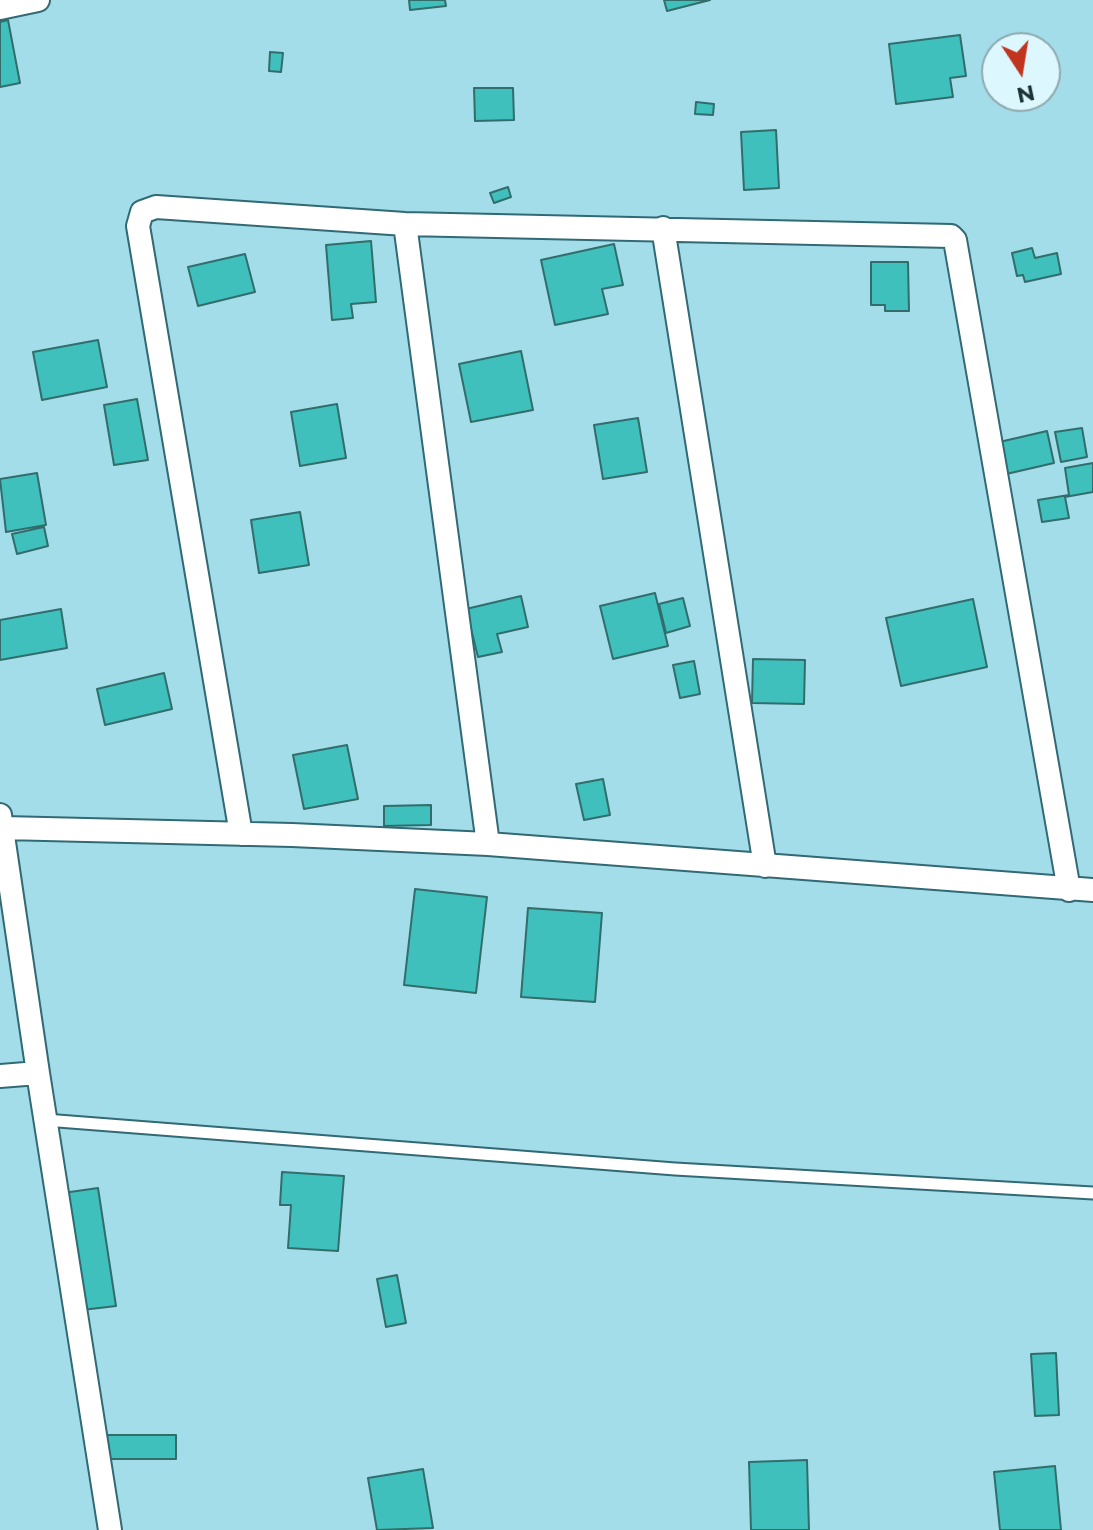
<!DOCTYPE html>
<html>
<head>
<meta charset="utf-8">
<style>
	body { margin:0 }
	#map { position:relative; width:1093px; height:1530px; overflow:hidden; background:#a3dde9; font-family:Montserrat,sans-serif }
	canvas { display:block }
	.north { position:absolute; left:981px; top:32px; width:80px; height:80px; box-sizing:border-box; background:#dcf8fe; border:2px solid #8fa9af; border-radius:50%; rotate:168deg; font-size:22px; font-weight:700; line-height:32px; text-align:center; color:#1c3338 }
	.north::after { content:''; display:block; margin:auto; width:28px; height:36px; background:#c1351f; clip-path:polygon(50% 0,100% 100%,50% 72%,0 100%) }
</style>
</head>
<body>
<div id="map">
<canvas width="1093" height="1530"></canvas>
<div class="north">N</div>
</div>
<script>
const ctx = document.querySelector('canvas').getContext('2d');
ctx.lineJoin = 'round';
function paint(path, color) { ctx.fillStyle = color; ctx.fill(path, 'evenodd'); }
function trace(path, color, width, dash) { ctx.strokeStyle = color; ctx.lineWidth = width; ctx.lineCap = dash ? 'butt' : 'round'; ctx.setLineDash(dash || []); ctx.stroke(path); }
const building = new Path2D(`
	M 409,0 L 445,0 L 446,6 L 410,10 Z
	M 664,0 L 710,0 L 667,11 Z
	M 8,20 L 20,83 L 0,87 L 0,22 Z
	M 960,35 L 966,76 L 950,78 L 953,97 L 896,104 L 889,44 Z
	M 270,52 L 283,53 L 281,72 L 269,71 Z
	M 474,88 L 513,88 L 514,120 L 475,121 Z
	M 696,102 L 714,104 L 713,115 L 695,114 Z
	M 776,130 L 779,188 L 744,190 L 741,132 Z
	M 508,187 L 511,197 L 494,203 L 490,193 Z
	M 371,241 L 376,302 L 351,304 L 353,318 L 332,320 L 326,245 Z
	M 614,244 L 623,285 L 602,289 L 608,314 L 555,325 L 541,260 Z
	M 1032,248 L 1035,258 L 1057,253 L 1061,274 L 1025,282 L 1023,275 L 1017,276 L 1012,253 Z
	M 245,254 L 255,292 L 198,306 L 188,267 Z
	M 871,262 L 908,262 L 909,311 L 885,311 L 885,305 L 871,305 Z
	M 98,340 L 107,387 L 42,400 L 33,352 Z
	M 521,351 L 533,410 L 471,422 L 459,364 Z
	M 137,399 L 148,460 L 114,465 L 104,405 Z
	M 337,404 L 346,458 L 300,466 L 291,412 Z
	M 638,418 L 647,472 L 603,479 L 594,425 Z
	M 1082,428 L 1087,457 L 1061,462 L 1055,432 Z
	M 1047,431 L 1054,463 L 1002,475 L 995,443 Z
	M 1093,463 L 1093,492 L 1065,497 L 1069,518 L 1042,522 L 1038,500 L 1069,495 L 1065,468 Z
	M 37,473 L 46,525 L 6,532 L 0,479 Z
	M 300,512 L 309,565 L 259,573 L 251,520 Z
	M 44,527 L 48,546 L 17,554 L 12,534 Z
	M 655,593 L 668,646 L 613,659 L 600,606 Z
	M 521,596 L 528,627 L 497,634 L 502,652 L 478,657 L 466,609 Z
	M 683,598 L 690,626 L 666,633 L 659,604 Z
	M 973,599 L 987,667 L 901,686 L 886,618 Z
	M 61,609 L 67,648 L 0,660 L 0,620 Z
	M 753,659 L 805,660 L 804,704 L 752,703 Z
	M 694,661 L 700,694 L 680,698 L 673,665 Z
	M 164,673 L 172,709 L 105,725 L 97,689 Z
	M 347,745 L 358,799 L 304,809 L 293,755 Z
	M 603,779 L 610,815 L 584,820 L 576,784 Z
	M 431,805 L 431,825 L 384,826 L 384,806 Z
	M 415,889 L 487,897 L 476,993 L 404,985 Z
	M 528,908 L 602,913 L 595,1002 L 521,997 Z
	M 282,1172 L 344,1176 L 338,1251 L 288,1248 L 291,1205 L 280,1205 Z
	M 98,1188 L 116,1306 L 82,1310 L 63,1193 Z
	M 397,1275 L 406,1323 L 386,1327 L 377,1279 Z
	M 1056,1353 L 1059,1415 L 1035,1416 L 1031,1354 Z
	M 106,1435 L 176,1435 L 176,1459 L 106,1459 Z
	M 807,1460 L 809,1530 L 751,1530 L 749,1462 Z
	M 1055,1466 L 1061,1530 L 1000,1530 L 994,1472 Z
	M 423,1469 L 433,1528 L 377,1530 L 368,1478 Z`);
paint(building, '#3fc0bc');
trace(building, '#326d6b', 2);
const lane = new Path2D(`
	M 45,1120 L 675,1169 L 1093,1193`);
const street = new Path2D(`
	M 0,8 L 38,0
	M 405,224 L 488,844
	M 663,228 L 765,866
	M 4,828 L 292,835 L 488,844 L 1093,890
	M 241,834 L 138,226 L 142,212 L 156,207 L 405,224 L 951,236 L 955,240 L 1069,890
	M 38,1073 L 110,1530
	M 0,1076 L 38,1073 L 0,815`);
trace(lane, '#316974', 15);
trace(street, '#316974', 26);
trace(lane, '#fff', 11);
trace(street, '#fff', 22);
</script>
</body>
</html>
